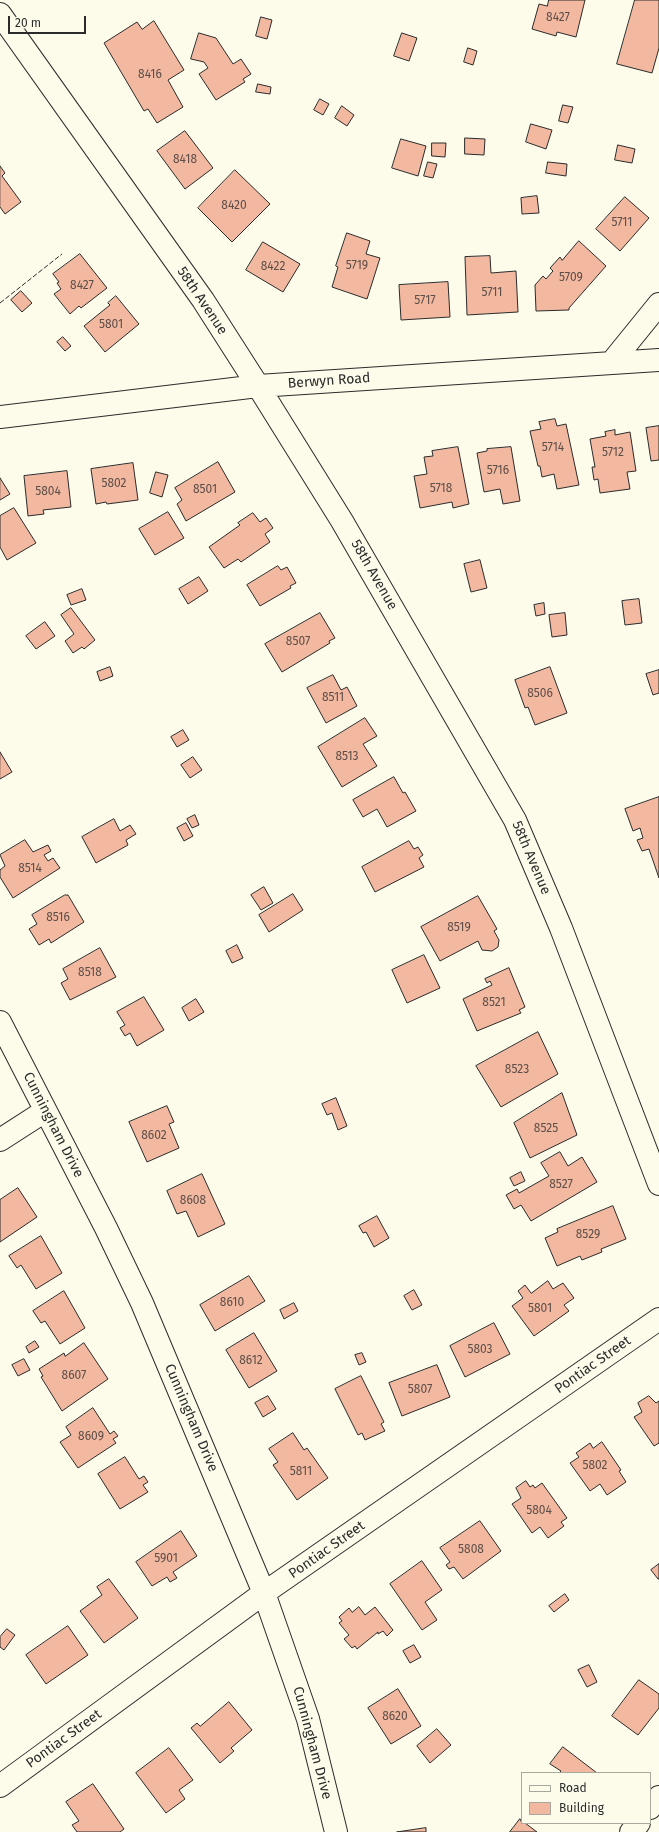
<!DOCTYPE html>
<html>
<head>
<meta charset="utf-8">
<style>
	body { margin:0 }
	#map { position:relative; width:659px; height:1832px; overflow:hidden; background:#fdfbea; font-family:"Fira Sans",sans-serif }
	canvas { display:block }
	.legend { position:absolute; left:521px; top:1772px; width:130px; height:52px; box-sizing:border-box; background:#fdfbea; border:1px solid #a9a89e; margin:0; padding:5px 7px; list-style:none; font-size:12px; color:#2b2b2b }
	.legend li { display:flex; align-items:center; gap:8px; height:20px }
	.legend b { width:20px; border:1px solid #a9a89e }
	.scale { position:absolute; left:8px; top:16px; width:78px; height:18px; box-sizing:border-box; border:2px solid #2b2b2b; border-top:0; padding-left:5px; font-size:12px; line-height:14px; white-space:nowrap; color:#2b2b2b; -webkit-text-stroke:3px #fdfbea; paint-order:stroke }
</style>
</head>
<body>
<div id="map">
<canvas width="659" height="1832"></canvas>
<ul class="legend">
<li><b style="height:5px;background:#fdfbea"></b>Road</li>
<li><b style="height:11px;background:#f2b8a0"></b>Building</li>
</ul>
<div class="scale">20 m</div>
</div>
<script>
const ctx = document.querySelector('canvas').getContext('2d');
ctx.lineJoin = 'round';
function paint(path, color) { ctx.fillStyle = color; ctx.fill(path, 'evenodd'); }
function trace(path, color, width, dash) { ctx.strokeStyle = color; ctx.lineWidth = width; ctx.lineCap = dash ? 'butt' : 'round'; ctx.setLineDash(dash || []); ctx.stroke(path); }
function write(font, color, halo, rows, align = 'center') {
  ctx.font = font + ' "Fira Sans",sans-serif'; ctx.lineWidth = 3; ctx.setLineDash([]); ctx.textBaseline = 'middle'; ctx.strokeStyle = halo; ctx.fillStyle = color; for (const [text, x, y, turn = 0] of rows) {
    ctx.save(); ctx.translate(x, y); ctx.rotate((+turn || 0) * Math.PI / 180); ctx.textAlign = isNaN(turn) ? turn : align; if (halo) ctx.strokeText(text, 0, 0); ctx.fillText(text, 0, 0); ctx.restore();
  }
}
const building = new Path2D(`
	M 549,0 L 585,0 L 576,37 L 557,32 L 556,36 L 532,29 L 539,4 L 547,6 Z
	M 635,0 L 659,0 L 659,48 L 652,73 L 617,64 Z
	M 261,17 L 272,20 L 267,39 L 256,36 Z
	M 154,21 L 184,70 L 168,80 L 183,107 L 157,123 L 148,109 L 144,111 L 104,43 L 137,22 L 142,29 Z
	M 199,33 L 216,38 L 233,64 L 241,59 L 251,74 L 243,79 L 245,82 L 216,100 L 199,74 L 208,68 L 204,62 L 191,59 Z
	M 402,33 L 417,38 L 409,61 L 394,56 Z
	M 468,48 L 477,51 L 473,65 L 464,62 Z
	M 258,84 L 271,87 L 270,94 L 256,92 Z
	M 320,99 L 329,104 L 323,115 L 314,110 Z
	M 563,105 L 573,107 L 568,123 L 559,121 Z
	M 342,106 L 354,115 L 347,126 L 335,118 Z
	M 531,124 L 552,130 L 546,149 L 526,142 Z
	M 185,131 L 213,168 L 185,189 L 157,151 Z
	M 465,138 L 485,139 L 484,155 L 465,154 Z
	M 401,139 L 426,146 L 418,176 L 392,168 Z
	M 432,143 L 446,143 L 445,157 L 432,156 Z
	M 618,145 L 635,149 L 632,163 L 615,160 Z
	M 428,162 L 437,164 L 433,178 L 424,176 Z
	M 548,162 L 567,164 L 566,176 L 546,173 Z
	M 0,166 L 5,173 L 2,176 L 21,202 L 5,214 L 0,207 Z
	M 235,170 L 270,204 L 232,242 L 198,208 Z
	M 537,196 L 539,213 L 522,214 L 521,198 Z
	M 625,197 L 649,218 L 620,251 L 596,229 Z
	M 347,233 L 370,241 L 366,254 L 380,258 L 367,299 L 332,287 L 338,267 L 336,266 Z
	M 579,241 L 606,266 L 569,308 L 569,310 L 536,311 L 535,285 L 543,276 L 546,279 L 553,271 L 550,268 L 560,257 L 562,260 Z
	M 263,242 L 300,264 L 283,292 L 246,270 Z
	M 80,254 L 107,288 L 81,308 L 79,306 L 70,314 L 54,294 L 61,289 L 57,283 L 59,282 L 53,274 Z
	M 490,256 L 491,273 L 516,271 L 518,312 L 467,315 L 465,257 Z
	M 448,282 L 450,317 L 401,320 L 399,285 Z
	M 21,291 L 32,303 L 22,312 L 11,300 Z
	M 116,296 L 139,324 L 105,352 L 84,326 L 110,305 L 108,303 Z
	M 63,337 L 71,346 L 65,351 L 57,342 Z
	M 555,419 L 557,426 L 566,424 L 579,485 L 557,489 L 554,474 L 542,477 L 540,466 L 538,466 L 530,431 L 541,429 L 539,422 Z
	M 659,426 L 659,460 L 651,461 L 646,428 Z
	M 615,430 L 615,435 L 630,432 L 636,471 L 627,472 L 630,489 L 600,493 L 598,479 L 594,480 L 592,467 L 595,467 L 590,439 L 606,436 L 605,432 Z
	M 458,447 L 469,504 L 453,508 L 452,502 L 420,508 L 414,476 L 427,474 L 424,457 L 433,456 L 432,451 Z
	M 511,447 L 520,501 L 503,504 L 500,489 L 484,492 L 477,453 L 487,451 L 487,449 Z
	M 218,462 L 235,492 L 186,521 L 177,504 L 182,500 L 175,488 Z
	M 133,463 L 138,500 L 107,504 L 106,502 L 96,504 L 91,469 Z
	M 67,471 L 71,507 L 43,510 L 44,514 L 28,516 L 24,476 Z
	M 156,472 L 168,475 L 162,497 L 150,493 Z
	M 0,478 L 10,494 L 0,500 Z
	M 14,508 L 36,543 L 7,560 L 0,547 L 0,516 Z
	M 168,512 L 184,538 L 155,555 L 139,529 Z
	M 253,513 L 260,522 L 266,518 L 273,528 L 265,534 L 270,542 L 241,562 L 238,559 L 224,568 L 209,547 L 240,525 L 238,523 Z
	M 480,560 L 487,588 L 471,592 L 464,564 Z
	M 278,566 L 281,570 L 287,567 L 296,583 L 290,586 L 291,588 L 260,606 L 247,585 Z
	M 199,577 L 208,591 L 188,604 L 179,589 Z
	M 82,589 L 86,600 L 71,605 L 67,595 Z
	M 639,599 L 642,623 L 625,625 L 622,601 Z
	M 544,603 L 545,614 L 536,616 L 534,605 Z
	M 71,608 L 95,640 L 84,649 L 82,647 L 73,653 L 65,641 L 74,634 L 61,615 Z
	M 320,613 L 335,638 L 329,641 L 330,643 L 282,672 L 265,644 Z
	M 565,613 L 567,635 L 552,637 L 549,615 Z
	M 45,622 L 55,636 L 36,649 L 26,636 Z
	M 110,667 L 113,676 L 100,681 L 97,672 Z
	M 550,667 L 567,713 L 535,725 L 528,707 L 525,708 L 515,680 Z
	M 659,670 L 659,693 L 653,695 L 646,674 Z
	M 333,675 L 341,690 L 347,687 L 357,706 L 326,723 L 307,688 Z
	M 365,718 L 377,736 L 363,744 L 377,766 L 342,787 L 318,747 Z
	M 183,730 L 189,740 L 177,747 L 171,737 Z
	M 0,752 L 12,772 L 0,779 Z
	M 193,757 L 202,770 L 190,778 L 181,765 Z
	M 394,777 L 403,793 L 405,792 L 416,811 L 387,827 L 377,809 L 363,817 L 353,800 Z
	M 659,797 L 659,878 L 649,849 L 642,851 L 637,840 L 643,838 L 640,828 L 633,831 L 625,809 Z
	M 195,815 L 199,825 L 192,828 L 187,819 Z
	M 114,819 L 120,831 L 130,825 L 136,834 L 126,840 L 128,845 L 96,863 L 82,837 Z
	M 186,823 L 193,836 L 184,841 L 177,828 Z
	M 25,840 L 33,852 L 48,845 L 51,851 L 44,855 L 48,861 L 53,858 L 60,868 L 13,898 L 0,877 L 0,870 L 5,866 L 0,855 Z
	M 409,841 L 414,849 L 418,847 L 423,855 L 419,858 L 424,867 L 375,892 L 362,867 Z
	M 264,887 L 273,903 L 261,910 L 251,895 Z
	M 293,894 L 303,910 L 269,932 L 259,915 Z
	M 65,895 L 68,895 L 84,922 L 51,943 L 49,939 L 39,945 L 29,929 L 37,924 L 32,915 Z
	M 478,896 L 497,929 L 494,931 L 499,940 L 498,947 L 492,951 L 482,950 L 478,941 L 440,961 L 421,927 Z
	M 237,945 L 243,958 L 232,963 L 226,951 Z
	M 100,948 L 116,977 L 70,1000 L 61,983 L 68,979 L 63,969 Z
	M 424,955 L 440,988 L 407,1003 L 392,970 Z
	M 509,968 L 525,1007 L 519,1010 L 521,1013 L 477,1031 L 463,999 L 492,985 L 490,981 L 487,983 L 485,979 Z
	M 144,997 L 164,1030 L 137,1046 L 130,1033 L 125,1036 L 120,1028 L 125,1025 L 117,1012 Z
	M 196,999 L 204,1012 L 189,1021 L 182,1008 Z
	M 538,1032 L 558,1074 L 501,1107 L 476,1066 Z
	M 562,1093 L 577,1135 L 530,1158 L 514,1123 Z
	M 336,1098 L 347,1126 L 338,1130 L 332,1113 L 327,1115 L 322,1104 Z
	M 167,1106 L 174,1122 L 169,1124 L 179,1148 L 147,1162 L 129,1122 Z
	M 560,1152 L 568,1166 L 582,1157 L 597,1182 L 531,1221 L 521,1205 L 514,1209 L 506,1195 L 517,1189 L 519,1193 L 549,1176 L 541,1163 Z
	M 521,1172 L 525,1181 L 514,1186 L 510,1178 Z
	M 202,1174 L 225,1224 L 198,1237 L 186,1211 L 177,1214 L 167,1191 Z
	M 18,1188 L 37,1217 L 0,1242 L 0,1200 Z
	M 613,1206 L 626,1239 L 601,1249 L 602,1252 L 582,1260 L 580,1256 L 557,1266 L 545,1238 L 558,1232 L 557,1229 Z
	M 377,1216 L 389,1238 L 374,1247 L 366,1232 L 363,1233 L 359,1226 Z
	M 41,1236 L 62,1273 L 36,1289 L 21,1265 L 17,1268 L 9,1256 Z
	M 249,1276 L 265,1301 L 215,1331 L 200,1305 Z
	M 548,1281 L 553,1289 L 563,1283 L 574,1298 L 564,1305 L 569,1311 L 534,1336 L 512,1306 L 523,1298 L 518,1291 L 525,1285 L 531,1293 Z
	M 414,1290 L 422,1305 L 412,1310 L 404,1296 Z
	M 64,1291 L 85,1328 L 60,1344 L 45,1321 L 41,1323 L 33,1311 Z
	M 294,1303 L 298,1311 L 284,1319 L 280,1310 Z
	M 494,1323 L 510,1354 L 465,1377 L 450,1346 Z
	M 254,1333 L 277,1371 L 249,1388 L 226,1350 Z
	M 35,1341 L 39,1347 L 29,1353 L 26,1347 Z
	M 84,1343 L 108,1379 L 62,1411 L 41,1377 L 43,1376 L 39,1369 L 64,1353 L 65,1356 Z
	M 362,1353 L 366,1362 L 359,1365 L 355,1355 Z
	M 24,1359 L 30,1370 L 18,1376 L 12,1365 Z
	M 437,1365 L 450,1397 L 402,1416 L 389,1383 Z
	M 361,1376 L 384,1422 L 381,1424 L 385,1431 L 365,1440 L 362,1433 L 358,1435 L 335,1389 Z
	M 268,1396 L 276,1409 L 263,1417 L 255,1403 Z
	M 649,1396 L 656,1403 L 659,1401 L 659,1443 L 654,1446 L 634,1417 L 642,1412 L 638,1403 Z
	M 93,1408 L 110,1434 L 114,1431 L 118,1436 L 113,1439 L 116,1443 L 78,1468 L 60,1442 L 71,1435 L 66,1427 Z
	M 293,1433 L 304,1450 L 307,1448 L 328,1478 L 297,1500 L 273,1465 L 278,1462 L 269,1449 Z
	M 602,1442 L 621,1470 L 619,1471 L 626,1482 L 607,1495 L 600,1484 L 590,1491 L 570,1463 L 579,1457 L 576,1453 L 590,1443 L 593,1448 Z
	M 125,1457 L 139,1479 L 144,1476 L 148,1482 L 143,1485 L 148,1492 L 120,1509 L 98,1474 Z
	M 526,1481 L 530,1487 L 533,1485 L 535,1488 L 542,1483 L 567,1518 L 561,1522 L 564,1526 L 548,1538 L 540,1527 L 532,1533 L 512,1504 L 521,1498 L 516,1488 Z
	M 480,1521 L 501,1551 L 463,1579 L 454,1567 L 449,1569 L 446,1565 L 450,1562 L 440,1548 Z
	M 181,1531 L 197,1556 L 173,1572 L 177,1578 L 170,1582 L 167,1577 L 152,1586 L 136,1562 Z
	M 422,1561 L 442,1590 L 425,1602 L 437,1620 L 422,1630 L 390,1584 Z
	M 659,1564 L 659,1579 L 658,1579 L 651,1570 Z
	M 109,1579 L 138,1618 L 104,1643 L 80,1611 L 102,1595 L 97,1587 Z
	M 565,1594 L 569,1600 L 554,1612 L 549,1606 Z
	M 359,1607 L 365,1615 L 375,1607 L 393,1630 L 387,1636 L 383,1631 L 378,1634 L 378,1632 L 357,1649 L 355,1646 L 352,1648 L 344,1639 L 349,1635 L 339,1623 L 342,1621 L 339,1617 L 349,1608 L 352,1612 Z
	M 68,1626 L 88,1655 L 46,1684 L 26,1655 Z
	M 7,1629 L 15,1635 L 4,1650 L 0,1647 L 0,1637 Z
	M 414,1645 L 421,1657 L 410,1663 L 403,1651 Z
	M 589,1665 L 597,1682 L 587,1687 L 578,1670 Z
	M 639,1680 L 659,1694 L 659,1708 L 638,1735 L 612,1716 Z
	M 398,1689 L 421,1726 L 391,1744 L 368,1708 Z
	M 229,1702 L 252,1730 L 231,1748 L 234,1751 L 220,1763 L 191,1728 L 197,1723 L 200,1726 Z
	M 437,1729 L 451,1745 L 430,1763 L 417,1746 Z
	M 563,1747 L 597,1773 L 559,1773 L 561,1771 L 550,1764 Z
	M 169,1748 L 193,1780 L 179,1790 L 185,1799 L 166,1813 L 136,1773 Z
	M 93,1784 L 124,1829 L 120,1832 L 77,1832 L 72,1825 L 79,1821 L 66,1802 Z
	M 520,1819 L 522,1823 L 525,1823 L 537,1832 L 510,1832 Z
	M 426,1828 L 426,1832 L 397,1832 Z`);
paint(building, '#f2b8a0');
trace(building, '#2b2b2b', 1);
const street = new Path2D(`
	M 0,14 L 203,300 L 258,386 L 342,521 L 515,820 L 561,928 L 659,1184
	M 612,362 L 659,304
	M 0,417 L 258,386 L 659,360
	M 0,1022 L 106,1228 L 142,1303 L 264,1593 L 308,1719 L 336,1832
	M 0,1140 L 45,1111
	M 0,1786 L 264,1593 L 659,1319
	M 650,1808 L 659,1797
	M 631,1832 L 639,1823`);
trace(street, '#2b2b2b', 24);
trace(street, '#fdfbea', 22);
trace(new Path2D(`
	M 0,303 L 62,254`), '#2b2b2b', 1, [5, 2]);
write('12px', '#5d4e48', null, [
	["8427",558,18],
	["8416",150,75],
	["8418",185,160],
	["8420",234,206],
	["5711",622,223],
	["5719",357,266],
	["8422",273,267],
	["5709",571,278],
	["8427",82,286],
	["5711",492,293],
	["5717",425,301],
	["5801",111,325],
	["5714",553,448],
	["5712",613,453],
	["5716",498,471],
	["5802",114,484],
	["5718",441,489],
	["8501",205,490],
	["5804",48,492],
	["8507",298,642],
	["8506",540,694],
	["8511",333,698],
	["8513",347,757],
	["8514",30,869],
	["8516",58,918],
	["8519",459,928],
	["8518",90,973],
	["8521",494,1003],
	["8523",517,1070],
	["8525",546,1129],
	["8602",154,1136],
	["8527",561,1185],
	["8608",193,1201],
	["8529",588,1235],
	["8610",232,1303],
	["5801",540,1309],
	["5803",480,1350],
	["8612",251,1361],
	["8607",74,1376],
	["5807",420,1390],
	["8609",91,1437],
	["5802",595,1466],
	["5811",301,1472],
	["5804",539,1511],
	["5808",471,1550],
	["5901",166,1559],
	["8620",395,1717]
]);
write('14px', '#2b2b2b', '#fdfbea', [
	["58th Avenue",202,301,56],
	["Berwyn Road",329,381,-4],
	["58th Avenue",374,575,60],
	["58th Avenue",531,858,67],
	["Cunningham Drive",53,1125,63],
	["Pontiac Street",593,1365,-35],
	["Cunningham Drive",191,1418,67],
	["Pontiac Street",327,1550,-35],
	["Pontiac Street",64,1739,-36],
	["Cunningham Drive",312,1743,75]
]);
</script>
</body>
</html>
